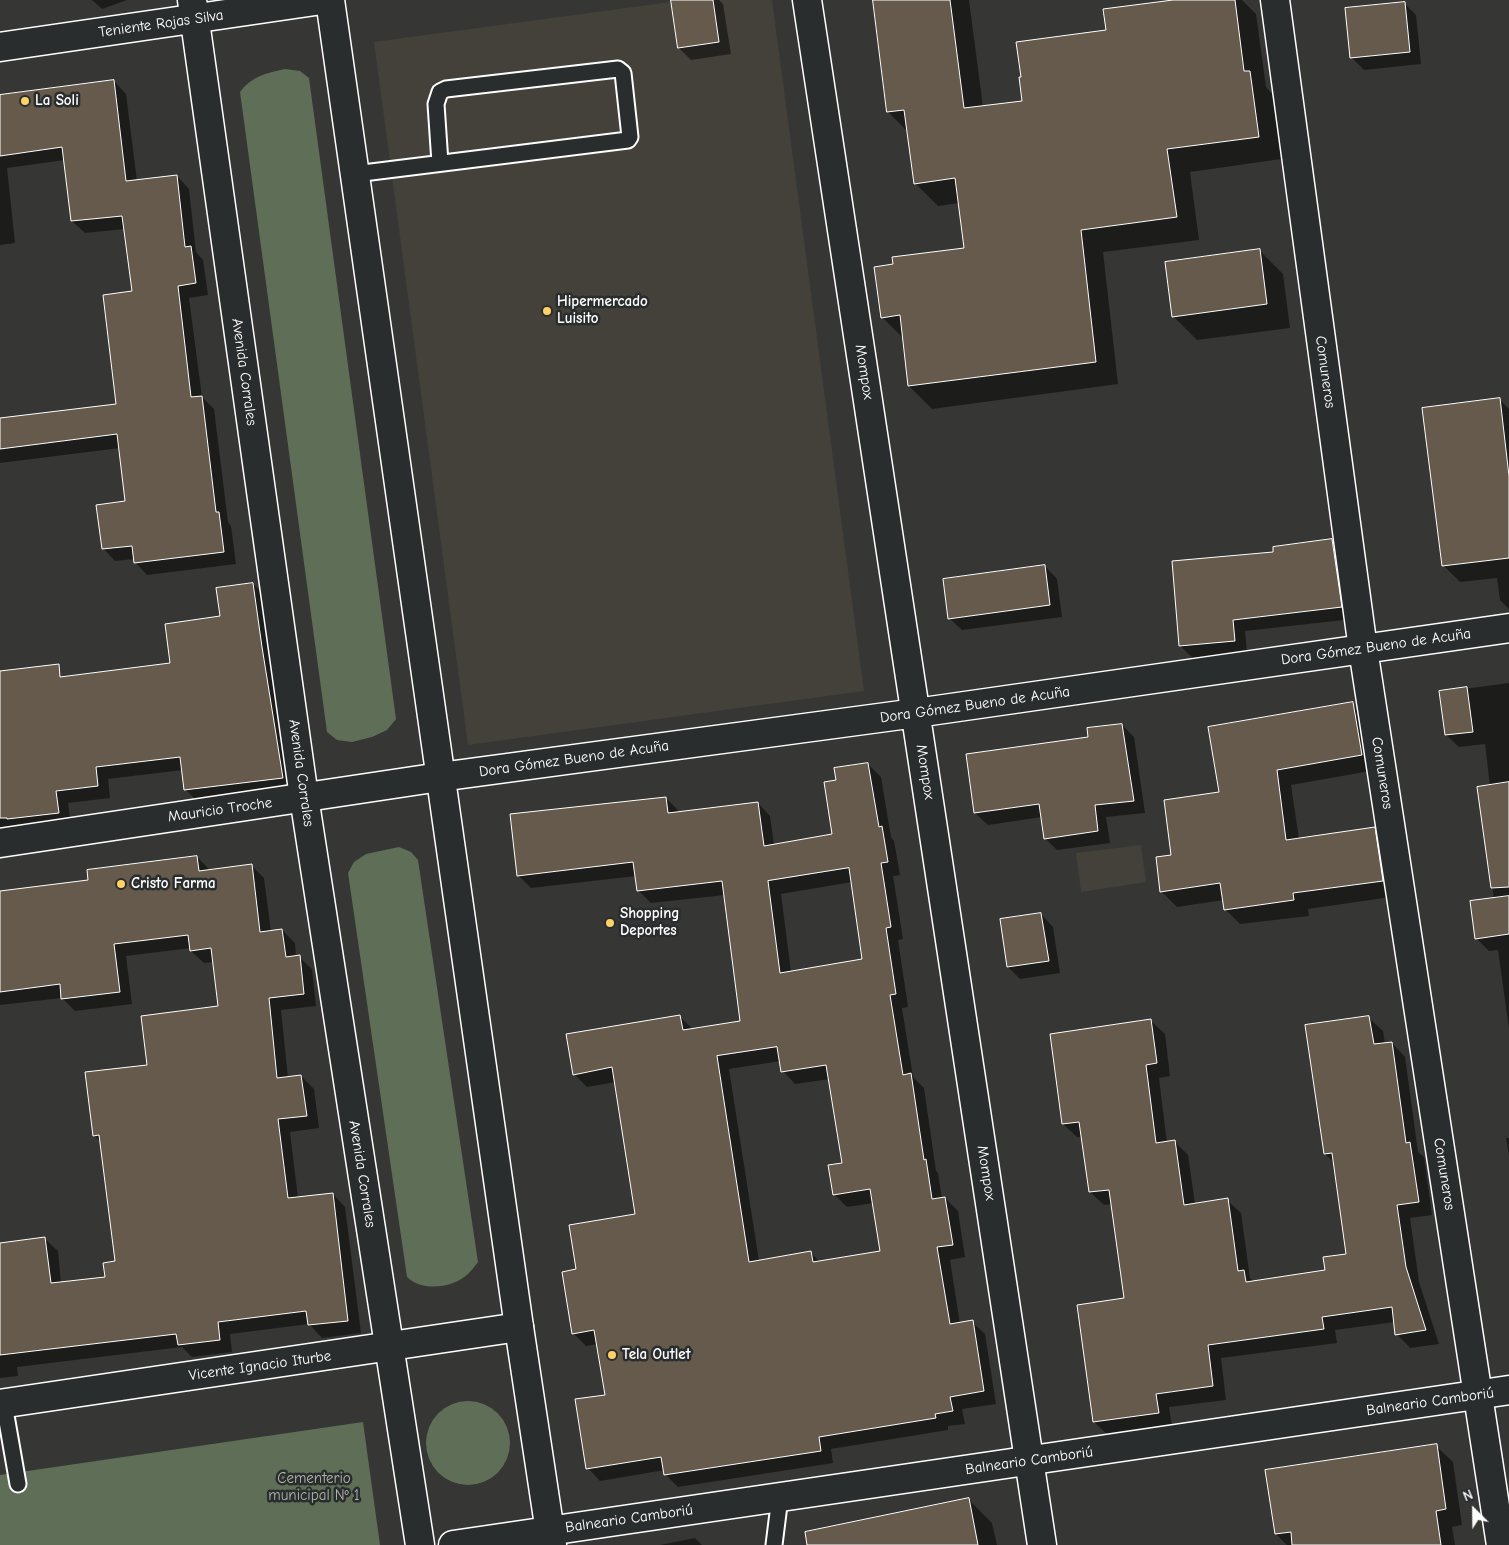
<!DOCTYPE html>
<html>
<head>
<meta charset="utf-8">
<style>
	body { margin:0 }
	#map { position:relative; width:1509px; height:1545px; overflow:hidden; background:#363634; font-family:"Comic Neue",sans-serif }
	canvas { display:block }
	.north { position:absolute; left:1449px; top:1485px; width:50px; height:50px; -webkit-text-stroke:4px #2a2d2e; paint-order:stroke; rotate:337deg; font-size:14px; font-weight:700; line-height:20px; text-align:center; color:#fff }
	.north::after { content:''; display:block; margin:auto; width:18px; height:22px; background:#fff; clip-path:polygon(50% 0,100% 100%,50% 72%,0 100%) }
</style>
</head>
<body>
<div id="map">
<canvas width="1509" height="1545"></canvas>
<div class="north">N</div>
</div>
<script>
const ctx = document.querySelector('canvas').getContext('2d');
ctx.lineJoin = 'round';
function paint(path, color) { ctx.fillStyle = color; ctx.fill(path, 'evenodd'); }
function trace(path, color, width, dash) { ctx.strokeStyle = color; ctx.lineWidth = width; ctx.lineCap = dash ? 'butt' : 'round'; ctx.setLineDash(dash || []); ctx.stroke(path); }
function write(font, color, halo, rows, align = 'center') {
  ctx.font = font + ' "Comic Neue",sans-serif'; ctx.lineWidth = 5; ctx.setLineDash([]); ctx.textBaseline = 'middle'; ctx.strokeStyle = halo; ctx.fillStyle = color; for (const [text, x, y, turn = 0] of rows) {
    ctx.save(); ctx.translate(x, y); ctx.rotate((+turn || 0) * Math.PI / 180); ctx.textAlign = isNaN(turn) ? turn : align; if (halo) ctx.strokeText(text, 0, 0); ctx.fillText(text, 0, 0); ctx.restore();
  }
}
paint(new Path2D(`
	M 685,0 L 772,0 L 864,691 L 468,745 L 374,42 Z
	M 1141,845 L 1146,882 L 1081,892 L 1076,853 Z`), '#44413b');
paint(new Path2D(`
	M 285,69 L 300,71 L 309,78 L 396,719 L 387,730 L 372,737 L 352,742 L 337,740 L 327,732 L 240,92 C 252,76 267,73 285,69 Z
	M 399,847 L 411,852 L 418,860 L 478,1262 C 475,1266 472,1270 468,1274 C 453,1288 422,1292 407,1277 L 348,873 L 354,862 L 366,854 Z
	M426 1443a42 42 0 1 1 84 0a42 42 0 1 1-84 0Z
	M 363,1422 L 380,1545 L 0,1545 L 0,1475 Z`), '#5f6e56');
paint(new Path2D(`
	M 92,0 L 127,0 L 102,9 Z
	M 672,0 L 719,0 L 723,4 L 731,54 L 691,60 L 679,48 Z
	M 874,0 L 969,0 L 983,107 L 1023,102 L 1108,31 L 1183,0 L 1242,0 L 1256,14 L 1266,87 L 1273,95 L 1281,159 L 1190,172 L 1199,240 L 1103,252 L 1118,384 L 932,409 L 909,386 L 904,339 L 882,317 L 965,249 L 959,203 L 938,206 L 915,183 L 908,132 L 888,112 Z
	M 1404,3 L 1416,15 L 1421,64 L 1364,70 L 1351,57 Z
	M 114,81 L 126,94 L 137,181 L 177,176 L 189,189 L 196,252 L 203,260 L 208,295 L 189,298 L 202,397 L 214,409 L 228,522 L 231,526 L 236,564 L 147,575 L 135,562 L 134,559 L 115,561 L 103,548 L 126,503 L 120,448 L 0,463 L 0,420 L 118,405 L 133,292 L 125,229 L 85,233 L 72,221 L 65,160 L 7,168 L 15,243 L 0,245 L 0,97 Z
	M 1259,250 L 1283,274 L 1290,328 L 1197,340 L 1173,316 Z
	M 1499,399 L 1509,409 L 1509,609 L 1500,600 L 1497,578 L 1460,582 L 1443,565 Z
	M 1332,541 L 1344,553 L 1353,619 L 1245,631 L 1247,653 L 1193,658 L 1180,646 L 1275,553 Z
	M 1045,566 L 1057,579 L 1062,617 L 962,630 L 949,618 Z
	M 253,584 L 266,597 L 295,790 L 198,802 L 185,789 L 183,770 L 108,779 L 110,798 L 68,803 L 71,825 L 0,833 L 0,720 L 172,665 Z
	M 1509,683 L 1509,1029 L 1498,950 L 1489,951 L 1476,938 L 1494,899 L 1479,788 L 1490,786 L 1485,744 L 1459,747 L 1446,735 L 1441,692 Z
	M 1352,704 L 1368,719 L 1376,770 L 1291,785 L 1299,839 L 1374,828 L 1390,844 L 1398,896 L 1308,909 L 1309,916 L 1240,924 L 1225,909 L 1224,900 L 1177,907 L 1161,891 L 1173,856 L 1220,794 Z
	M 1122,725 L 1134,737 L 1145,813 L 1106,817 L 1110,843 L 1057,850 L 1045,838 L 1042,817 L 988,825 L 975,813 L 1089,738 Z
	M 868,764 L 881,777 L 891,837 L 894,841 L 900,875 L 893,876 L 903,939 L 898,940 L 908,1007 L 902,1008 L 913,1077 L 924,1088 L 936,1171 L 938,1173 L 942,1199 L 945,1198 L 958,1211 L 965,1257 L 950,1260 L 960,1324 L 972,1322 L 985,1334 L 996,1404 L 962,1409 L 965,1424 L 948,1426 L 948,1430 L 831,1449 L 833,1463 L 678,1487 L 665,1474 L 665,1470 L 600,1481 L 588,1468 L 606,1396 L 598,1344 L 586,1346 L 573,1333 L 636,1216 L 616,1082 L 587,1087 L 574,1074 L 679,1016 L 693,1029 L 741,1022 L 725,895 L 651,903 L 638,890 L 636,876 L 531,888 L 518,875 L 666,798 L 679,811 L 679,813 L 758,803 L 770,816 L 774,845 L 834,835 L 837,781 ZM 852,882 L 864,960 L 791,972 L 781,894 ZM 781,1061 L 783,1071 L 795,1084 L 830,1079 L 844,1164 L 834,1194 L 847,1207 L 874,1203 L 882,1253 L 820,1262 L 811,1253 L 759,1261 L 729,1069 Z
	M 197,857 L 210,870 L 251,865 L 264,878 L 271,932 L 282,930 L 295,943 L 296,957 L 299,957 L 312,969 L 316,1006 L 281,1010 L 288,1078 L 301,1076 L 314,1089 L 319,1128 L 290,1132 L 298,1198 L 333,1194 L 345,1207 L 361,1333 L 322,1338 L 309,1324 L 230,1334 L 232,1352 L 192,1357 L 182,1347 L 17,1367 L 18,1376 L 0,1378 L 0,1244 L 45,1239 L 58,1251 L 61,1283 L 106,1278 L 116,1262 L 101,1143 L 94,1135 L 148,1066 L 220,1007 L 214,962 L 204,963 L 191,951 L 191,948 L 126,956 L 132,1004 L 75,1011 L 62,998 L 0,1005 L 0,892 L 90,881 Z
	M 1041,914 L 1053,927 L 1060,973 L 1020,979 L 1008,967 Z
	M 1369,1018 L 1383,1031 L 1385,1044 L 1392,1043 L 1405,1057 L 1418,1152 L 1424,1157 L 1432,1215 L 1410,1218 L 1419,1282 L 1439,1344 L 1410,1348 L 1397,1334 L 1395,1322 L 1335,1330 L 1337,1343 L 1221,1358 L 1226,1400 L 1169,1407 L 1172,1426 L 1108,1435 L 1094,1422 L 1125,1299 L 1113,1204 L 1104,1205 L 1090,1192 L 1082,1137 L 1077,1137 L 1063,1124 L 1151,1021 L 1165,1034 L 1170,1076 L 1159,1078 L 1167,1143 L 1175,1142 L 1188,1155 L 1195,1204 L 1227,1200 L 1241,1213 L 1250,1278 L 1254,1282 L 1326,1271 L 1347,1255 L 1335,1163 L 1325,1154 Z
	M 1506,1138 L 1509,1138 L 1509,1156 Z
	M 1436,1446 L 1453,1462 L 1462,1525 L 1452,1527 L 1455,1545 L 1287,1545 L 1276,1534 L 1267,1471 Z
	M 968,1499 L 992,1523 L 997,1545 L 826,1545 Z
	M 695,1538 L 702,1545 L 660,1545 Z`), '#0007');
const building = new Path2D(`
	M 671,0 L 713,0 L 719,42 L 678,48 Z
	M 873,0 L 950,0 L 964,108 L 1022,101 L 1019,77 L 1021,77 L 1016,42 L 1106,30 L 1103,9 L 1173,0 L 1235,0 L 1244,71 L 1250,71 L 1259,137 L 1167,149 L 1177,217 L 1081,230 L 1096,362 L 908,386 L 900,315 L 881,318 L 874,267 L 893,264 L 892,257 L 964,248 L 955,178 L 914,184 L 904,110 L 887,112 Z
	M 1405,2 L 1410,52 L 1350,58 L 1345,8 Z
	M 114,80 L 126,181 L 177,175 L 185,247 L 191,246 L 196,283 L 178,286 L 191,397 L 202,396 L 216,512 L 219,512 L 224,552 L 134,563 L 132,546 L 102,549 L 96,505 L 125,501 L 117,434 L 0,449 L 0,418 L 116,404 L 103,295 L 132,291 L 122,216 L 71,221 L 62,147 L 0,156 L 0,95 Z
	M 1260,249 L 1267,304 L 1172,317 L 1165,262 Z
	M 1500,398 L 1509,476 L 1509,558 L 1442,566 L 1422,408 Z
	M 1332,539 L 1342,607 L 1233,620 L 1235,641 L 1179,646 L 1172,561 L 1273,552 L 1273,547 Z
	M 1045,565 L 1050,605 L 948,619 L 943,579 Z
	M 253,583 L 262,647 L 283,778 L 184,790 L 180,757 L 96,767 L 98,786 L 56,791 L 59,813 L 7,819 L 7,818 L 0,818 L 0,671 L 59,664 L 60,677 L 170,663 L 165,624 L 220,616 L 216,588 Z
	M 1467,687 L 1473,732 L 1445,735 L 1439,691 Z
	M 1353,702 L 1362,755 L 1277,770 L 1286,840 L 1375,827 L 1383,881 L 1293,893 L 1294,900 L 1224,910 L 1220,883 L 1160,892 L 1156,857 L 1171,855 L 1164,800 L 1219,792 L 1208,727 Z
	M 1122,724 L 1134,801 L 1095,805 L 1098,831 L 1044,839 L 1039,804 L 974,813 L 966,754 L 1088,737 L 1087,728 Z
	M 868,763 L 879,827 L 882,826 L 888,862 L 881,863 L 891,927 L 886,928 L 896,994 L 890,995 L 903,1075 L 911,1073 L 924,1160 L 926,1159 L 932,1199 L 945,1197 L 953,1245 L 937,1247 L 950,1324 L 973,1320 L 984,1391 L 950,1397 L 953,1411 L 935,1414 L 936,1418 L 819,1437 L 821,1451 L 664,1475 L 661,1457 L 586,1469 L 575,1399 L 605,1395 L 594,1330 L 572,1334 L 562,1272 L 576,1269 L 569,1225 L 635,1214 L 612,1067 L 573,1075 L 566,1034 L 680,1015 L 683,1030 L 740,1021 L 722,881 L 637,891 L 633,862 L 517,876 L 510,814 L 666,797 L 668,813 L 758,802 L 764,846 L 832,834 L 824,782 L 836,780 L 834,768 ZM 849,868 L 862,959 L 780,973 L 768,881 ZM 777,1047 L 781,1072 L 826,1065 L 842,1163 L 828,1165 L 833,1195 L 870,1189 L 880,1251 L 813,1262 L 811,1251 L 749,1262 L 717,1056 Z
	M 1509,782 L 1509,887 L 1491,888 L 1477,787 Z
	M 197,856 L 199,871 L 252,864 L 260,932 L 282,929 L 286,957 L 300,955 L 304,994 L 269,998 L 277,1078 L 301,1075 L 307,1116 L 278,1119 L 288,1198 L 333,1193 L 348,1321 L 308,1325 L 306,1311 L 218,1322 L 220,1340 L 178,1345 L 176,1334 L 0,1355 L 0,1243 L 45,1237 L 51,1283 L 105,1277 L 103,1263 L 115,1261 L 99,1135 L 93,1136 L 85,1072 L 147,1065 L 141,1016 L 218,1006 L 211,948 L 190,951 L 188,935 L 114,944 L 120,992 L 61,999 L 60,984 L 0,992 L 0,891 L 88,880 L 87,870 Z
	M 1509,896 L 1509,934 L 1475,939 L 1470,901 Z
	M 1041,913 L 1049,961 L 1007,967 L 1000,919 Z
	M 1369,1016 L 1374,1044 L 1392,1042 L 1406,1143 L 1410,1142 L 1419,1202 L 1397,1205 L 1406,1267 L 1426,1330 L 1395,1335 L 1392,1307 L 1322,1317 L 1324,1329 L 1208,1345 L 1213,1386 L 1156,1394 L 1159,1413 L 1093,1422 L 1077,1305 L 1124,1298 L 1109,1190 L 1089,1192 L 1079,1122 L 1062,1124 L 1050,1034 L 1151,1019 L 1157,1063 L 1146,1065 L 1156,1143 L 1175,1140 L 1184,1205 L 1228,1198 L 1238,1271 L 1244,1270 L 1246,1282 L 1325,1270 L 1323,1257 L 1346,1254 L 1332,1153 L 1324,1154 L 1305,1025 Z
	M 1437,1444 L 1446,1509 L 1436,1511 L 1441,1545 L 1292,1545 L 1291,1532 L 1275,1534 L 1265,1470 Z
	M 969,1498 L 978,1545 L 807,1545 L 805,1532 Z`);
paint(building, '#655a4c');
trace(building, '#fff', 1);
const service = new Path2D(`
	M 355,174 L 628,140 L 630,137 L 623,73 L 618,69 L 446,89 L 440,92 L 436,104 L 440,163
	M 4,1404 L 18,1484
	M 774,1545 L 780,1497`);
const minor = new Path2D(`
	M 807,0 L 1042,1545
	M 1275,0 L 1363,649 L 1501,1545
	M 0,843 L 440,777 L 916,713 L 1509,628
	M 0,1404 L 519,1327`);
const tertiary = new Path2D(`
	M 453,1545 L 1509,1390`);
const primary = new Path2D(`
	M 192,0 L 304,797 L 420,1545
	M 330,0 L 519,1327 L 552,1545
	M 0,47 L 322,0`);
trace(service, '#fff', 19);
trace(minor, '#fff', 31);
trace(tertiary, '#fff', 31);
trace(primary, '#fff', 31);
trace(service, '#2a2d2e', 15);
trace(minor, '#2a2d2e', 28);
trace(tertiary, '#2a2d2e', 28);
trace(primary, '#2a2d2e', 28);
for (const [x, y, r, color] of [
	[25,101,5,"#ffd166"],
	[547,311,5,"#ffd166"],
	[121,884,5,"#ffd166"],
	[610,923,5,"#ffd166"],
	[612,1355,5,"#ffd166"]
]) { const dot = new Path2D(); dot.arc(x, y, r, 0, 2 * Math.PI); ctx.fillStyle = color; ctx.fill(dot); trace(dot, '#2a2d2e', 2); }
write('15px', '#fff', '#2a2d2e', [
	["Teniente Rojas Silva",161,24,-8],
	["Avenida Corrales",244,372,82],
	["Mompox",864,372,81],
	["Comuneros",1325,372,82],
	["Dora Gómez Bueno de Acuña",1376,647,-8],
	["Dora Gómez Bueno de Acuña",975,705,-8],
	["Dora Gómez Bueno de Acuña",574,759,-8],
	["Mompox",925,772,81],
	["Avenida Corrales",301,773,82],
	["Comuneros",1382,773,81],
	["Mauricio Troche",220,810,-8],
	["Mompox",986,1173,81],
	["Avenida Corrales",362,1174,81],
	["Comuneros",1444,1174,81],
	["Vicente Ignacio Iturbe",260,1366,-8],
	["Balneario Camboriú",1430,1402,-8],
	["Balneario Camboriú",1029,1461,-8],
	["Balneario Camboriú",629,1519,-8]
]);
write('bold 15px', '#fff', '#2a2d2e', [
	["La Soli",35,101],
	["Hipermercado",557,302],
	["Luisito",557,319],
	["Cristo Farma",131,884],
	["Shopping",620,914],
	["Deportes",620,931],
	["Tela Outlet",622,1355]
], 'left');
write('15px', '#afb6aa', '#2a2d2e', [
	["Cementerio",314,1479],
	["municipal Nº 1",314,1496]
]);
</script>
</body>
</html>
